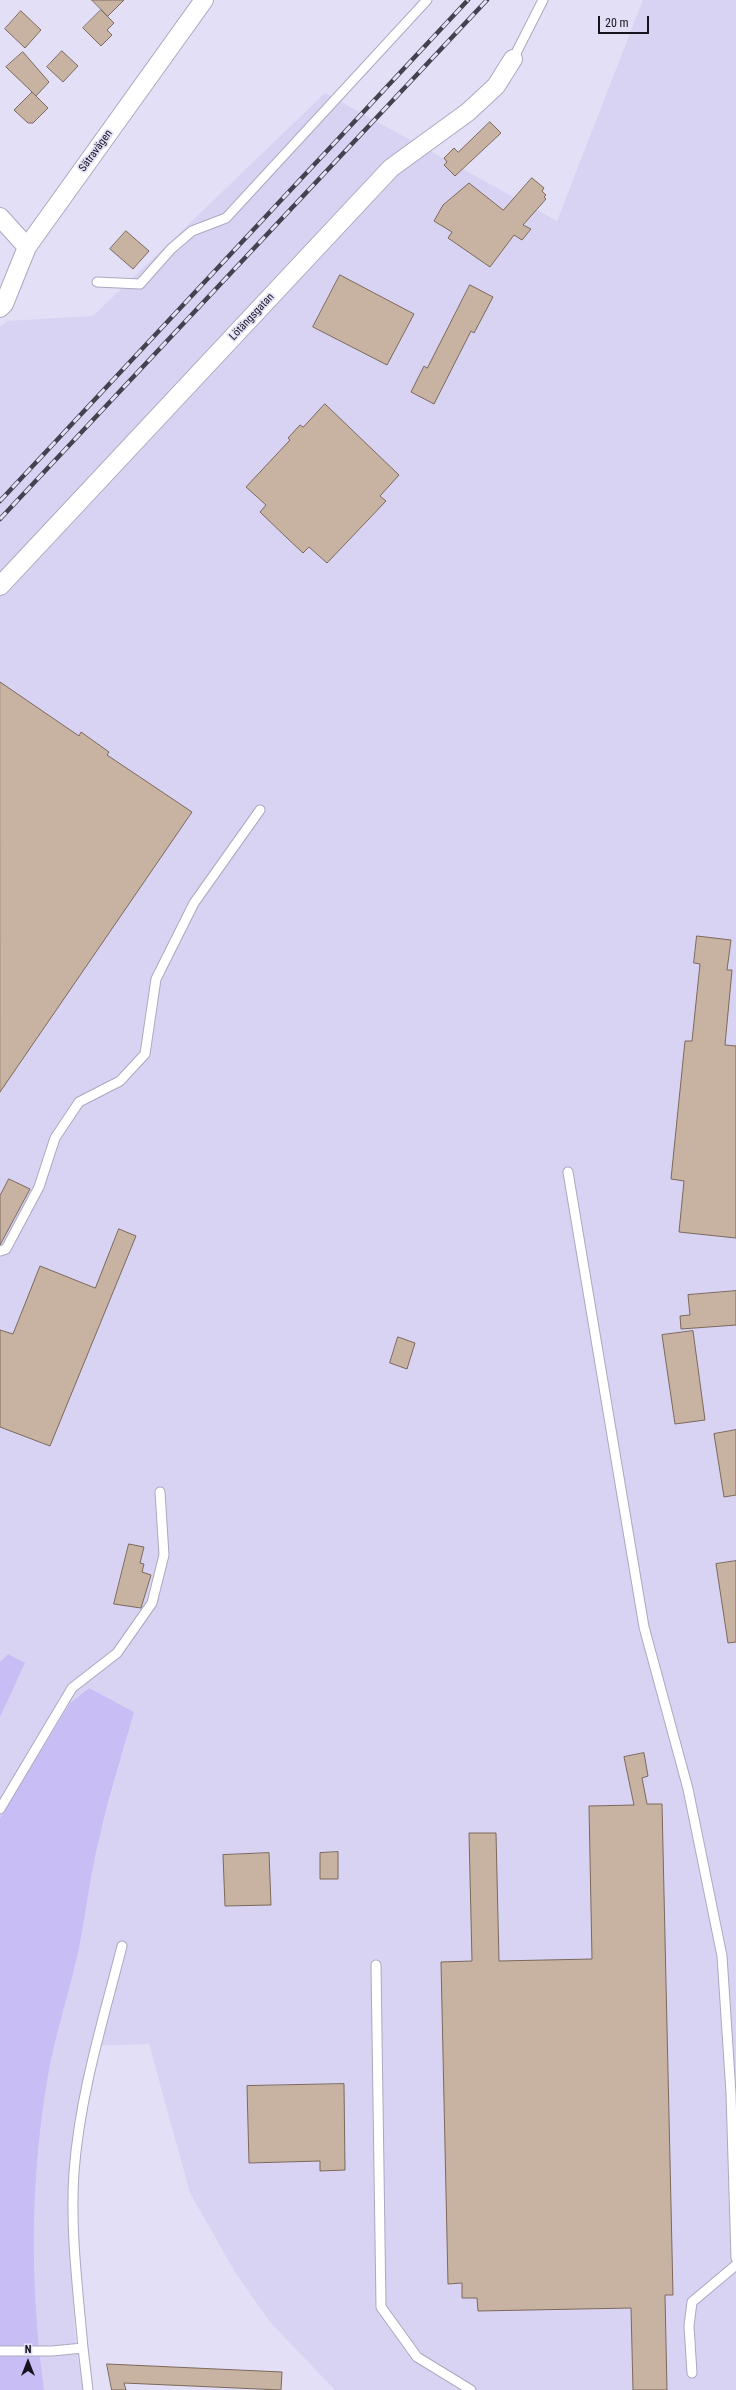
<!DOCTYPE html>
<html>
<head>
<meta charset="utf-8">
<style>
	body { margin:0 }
	#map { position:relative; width:736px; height:2390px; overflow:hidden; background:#e3dff7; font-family:"Roboto Condensed",sans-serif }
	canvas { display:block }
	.north { position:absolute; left:8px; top:2342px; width:40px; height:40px; -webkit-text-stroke:3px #e3dff7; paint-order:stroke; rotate:0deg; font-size:11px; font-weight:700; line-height:16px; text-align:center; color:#15141c }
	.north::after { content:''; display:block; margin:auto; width:14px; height:18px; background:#15141c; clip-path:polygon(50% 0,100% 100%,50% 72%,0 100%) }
	.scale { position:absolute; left:598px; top:16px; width:51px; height:18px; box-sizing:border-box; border:2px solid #15141c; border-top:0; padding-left:5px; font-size:12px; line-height:14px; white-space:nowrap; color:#15141c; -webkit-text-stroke:3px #e3dff7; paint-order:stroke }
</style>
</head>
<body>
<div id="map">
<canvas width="736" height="2390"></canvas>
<div class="north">N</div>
<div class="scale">20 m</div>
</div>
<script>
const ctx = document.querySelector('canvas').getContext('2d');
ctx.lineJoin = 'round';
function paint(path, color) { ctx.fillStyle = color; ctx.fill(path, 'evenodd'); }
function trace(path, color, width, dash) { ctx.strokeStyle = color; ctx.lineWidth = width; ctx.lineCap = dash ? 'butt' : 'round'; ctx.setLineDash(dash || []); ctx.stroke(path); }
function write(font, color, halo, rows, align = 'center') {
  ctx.font = font + ' "Roboto Condensed",sans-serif'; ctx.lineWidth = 3.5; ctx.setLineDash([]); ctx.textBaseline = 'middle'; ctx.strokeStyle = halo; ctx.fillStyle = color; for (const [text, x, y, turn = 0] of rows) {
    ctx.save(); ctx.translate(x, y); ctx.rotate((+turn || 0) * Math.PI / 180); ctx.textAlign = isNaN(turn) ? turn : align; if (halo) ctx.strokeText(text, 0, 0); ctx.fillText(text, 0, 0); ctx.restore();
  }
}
paint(new Path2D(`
	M 643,0 L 736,0 L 736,2390 L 335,2390 L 270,2322 L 235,2272 L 190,2193 L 149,2044 L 91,2046 L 74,2153 L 70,2253 L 76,2348 L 83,2390 L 0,2390 L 0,2000 L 95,1843 L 103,1824 L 134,1712 L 88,1688 L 70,1703 L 0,1818 L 0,1717 L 24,1663 L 8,1654 L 0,1662 L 0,327 L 7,321 L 93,316 L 325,93 L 557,221 Z`), '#d8d3f2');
paint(new Path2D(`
	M 8,1654 L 25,1663 L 0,1717 L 0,1662 Z
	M 89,1688 L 134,1712 C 122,1755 109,1797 99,1839 C 90,1875 86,1912 79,1948 C 71,1985 59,2022 51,2059 C 30,2168 29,2280 44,2390 L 0,2390 L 0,1818 L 70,1703 Z`), '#c8bdf4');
const building = new Path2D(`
	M 92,0 L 124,0 L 108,16 Z
	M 101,10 L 114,23 L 107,30 L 112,35 L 101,46 L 83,28 Z
	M 21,11 L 41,30 L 25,48 L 5,29 Z
	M 62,51 L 78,66 L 63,82 L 47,67 Z
	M 23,52 L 49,82 L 36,96 L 32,92 L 48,108 L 33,123 L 28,123 L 14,110 L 32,92 L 6,67 Z
	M 490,122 L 501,133 L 455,176 L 444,165 L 447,162 L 444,158 L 454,148 L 458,152 Z
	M 532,178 L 544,188 L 542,191 L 546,195 L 544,197 L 546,199 L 523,225 L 531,229 L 522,240 L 514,235 L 490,267 L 448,238 L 452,232 L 434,221 L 443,205 L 469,183 L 503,210 Z
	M 126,231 L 149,251 L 133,269 L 110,249 Z
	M 340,275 L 414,314 L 387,365 L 313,327 Z
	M 470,285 L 493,297 L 474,333 L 471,331 L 434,404 L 411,392 L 424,366 L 427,368 Z
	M 325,404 L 399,475 L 380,496 L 386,501 L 327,563 L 309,547 L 303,553 L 287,538 L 260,512 L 266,505 L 246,487 L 290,440 L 288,438 L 300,425 L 303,427 Z
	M 0,682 L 79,736 L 81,732 L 109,752 L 107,755 L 192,812 L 0,1092 Z
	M 697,936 L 731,940 L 727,970 L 732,970 L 725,1045 L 736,1046 L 736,1238 L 679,1232 L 684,1181 L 671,1179 L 685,1041 L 692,1041 L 700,964 L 694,963 Z
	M 9,1179 L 30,1189 L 0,1245 L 0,1196 Z
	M 119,1229 L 136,1236 L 50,1446 L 0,1427 L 0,1330 L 13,1334 L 40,1266 L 95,1288 Z
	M 736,1291 L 736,1325 L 681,1329 L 680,1316 L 690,1315 L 688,1295 Z
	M 693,1331 L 705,1420 L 675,1424 L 662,1335 Z
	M 398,1337 L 415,1343 L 407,1369 L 390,1363 Z
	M 736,1430 L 736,1495 L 724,1497 L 714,1434 Z
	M 129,1544 L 144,1547 L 140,1563 L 144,1564 L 142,1572 L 151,1575 L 141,1608 L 114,1604 Z
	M 736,1561 L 736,1642 L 728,1643 L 716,1564 Z
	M 644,1753 L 648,1776 L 642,1778 L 647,1804 L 662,1804 L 673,2295 L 665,2295 L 667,2390 L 633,2390 L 631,2308 L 478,2311 L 477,2298 L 462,2298 L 462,2283 L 448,2284 L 441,1962 L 472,1961 L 469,1833 L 496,1833 L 499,1961 L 592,1959 L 589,1806 L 634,1805 L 624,1757 Z
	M 338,1852 L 338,1879 L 320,1879 L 320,1853 Z
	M 269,1853 L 271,1905 L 225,1906 L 223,1855 Z
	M 344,2084 L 345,2170 L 320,2171 L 320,2161 L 249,2163 L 247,2086 Z
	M 107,2364 L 282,2372 L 281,2390 L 124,2383 L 126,2390 L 112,2390 Z`);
paint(building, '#c8b3a3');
trace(building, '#7c695b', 1);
const service = new Path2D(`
	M 513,59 L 543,0
	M 97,282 L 140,284 L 171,249 L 192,231 L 226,218 L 427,0
	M 568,1172 L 644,1627 L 688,1789 L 722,1956 L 731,2093 L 736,2258
	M 0,1251 L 6,1249 L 39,1187 L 55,1138 L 79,1102 L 120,1081 L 145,1054 L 156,979 L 194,903 L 260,810
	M 0,1809 L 72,1688 L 117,1653 L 152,1603 L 164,1555 L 160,1492
	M 376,1965 L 381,2307 L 417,2357 L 471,2390
	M 83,2348 C 78,2290 70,2230 74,2172 C 80,2093 103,2021 122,1946
	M 0,2351 L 52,2351 L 83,2348 L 88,2390
	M 692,2373 L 689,2326 L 692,2302 L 736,2265`);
const minor = new Path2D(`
	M 0,217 L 27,247
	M 0,308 L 4,304 L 27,247 L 204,0
	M 0,586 L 391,168 L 468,112 L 496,86 L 513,59`);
trace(service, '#aca8bf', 11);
trace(minor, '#aca8bf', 20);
trace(service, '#fff', 9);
trace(minor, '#fff', 18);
const rail = new Path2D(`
	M 0,501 L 468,0
	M 0,519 L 487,0`);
trace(rail, '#44424e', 4.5);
trace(rail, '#e3dff7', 3, [9]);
write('11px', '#15141c', '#e3dff7', [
	["Sätravägen",96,151,-54],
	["Lötängsgatan",252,317,-47]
]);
</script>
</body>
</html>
